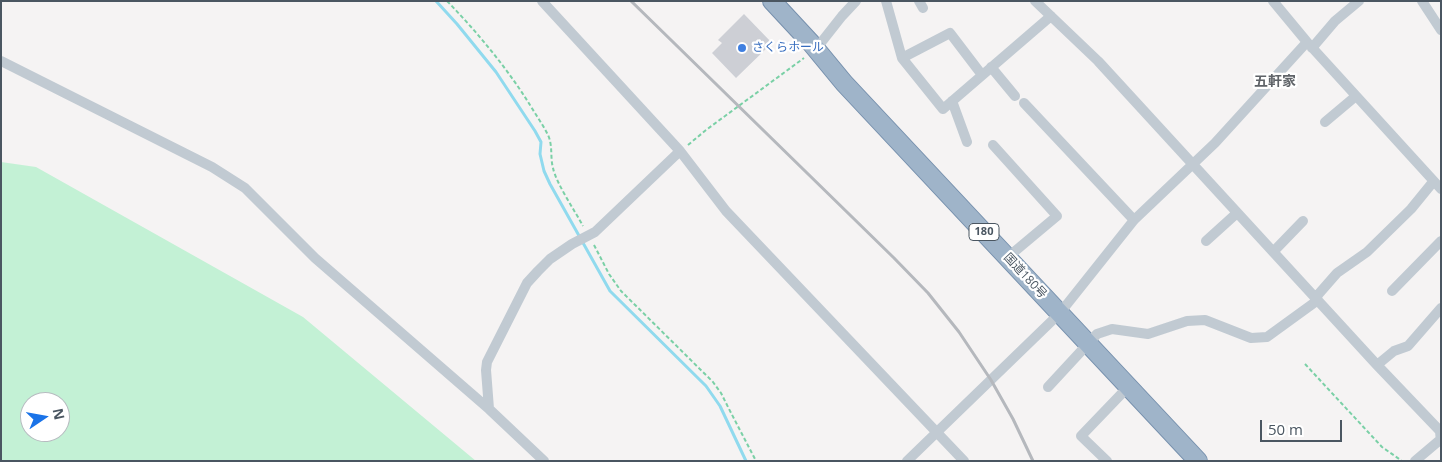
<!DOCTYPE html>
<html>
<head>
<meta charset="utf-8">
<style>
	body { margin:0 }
	#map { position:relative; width:1442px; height:462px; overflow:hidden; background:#f5f3f3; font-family:"Open Sans",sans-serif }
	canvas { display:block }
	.frame { position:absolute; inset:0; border:2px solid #4a5661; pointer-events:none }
	.north { position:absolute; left:20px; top:392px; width:50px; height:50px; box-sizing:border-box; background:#fff; border:1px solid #b7bbc0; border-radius:50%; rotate:78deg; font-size:14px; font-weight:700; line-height:20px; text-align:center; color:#4a5661 }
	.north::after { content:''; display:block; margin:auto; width:18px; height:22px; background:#1a73e8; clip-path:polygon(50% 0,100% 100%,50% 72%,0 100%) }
	.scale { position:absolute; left:1260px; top:420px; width:82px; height:22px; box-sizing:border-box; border:2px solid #4a5661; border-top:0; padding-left:6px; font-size:15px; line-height:18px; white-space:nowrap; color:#4a5661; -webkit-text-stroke:4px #fff; paint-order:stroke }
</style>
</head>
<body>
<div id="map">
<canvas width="1442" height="462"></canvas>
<div class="frame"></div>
<div class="north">N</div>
<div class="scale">50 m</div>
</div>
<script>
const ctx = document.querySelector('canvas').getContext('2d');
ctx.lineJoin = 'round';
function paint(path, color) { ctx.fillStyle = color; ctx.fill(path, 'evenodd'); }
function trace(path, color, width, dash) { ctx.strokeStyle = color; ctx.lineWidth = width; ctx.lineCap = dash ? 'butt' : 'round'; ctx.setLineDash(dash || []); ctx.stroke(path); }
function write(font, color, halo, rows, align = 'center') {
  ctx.font = font + ' "Open Sans","Noto Sans JP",sans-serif'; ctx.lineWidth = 4.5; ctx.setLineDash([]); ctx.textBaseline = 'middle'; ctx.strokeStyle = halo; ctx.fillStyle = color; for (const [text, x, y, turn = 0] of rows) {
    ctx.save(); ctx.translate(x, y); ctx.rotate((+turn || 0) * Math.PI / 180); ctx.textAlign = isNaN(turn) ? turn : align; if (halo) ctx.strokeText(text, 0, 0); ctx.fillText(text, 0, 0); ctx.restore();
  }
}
paint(new Path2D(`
	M 1,162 L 36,167 L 303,317 L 476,461 L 1,461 ZM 30,402 L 60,402 L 60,432 L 30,432 Z`), '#c3f1d5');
trace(new Path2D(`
	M 436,1 L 457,24 L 496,72 L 535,131 L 541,142 L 540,154 L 544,171 L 550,184 L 610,291 L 706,386 L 720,406 L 746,461`), '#90daee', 3);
paint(new Path2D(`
	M 744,14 L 772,43 L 736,78 L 712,53 L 722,43 L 718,40 Z`), '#cdcfd5');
const trunk = new Path2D(`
	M 772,1 L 811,43 L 844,83 L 1198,461`);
trace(trunk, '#7690ad', 20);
trace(new Path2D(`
	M 447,1 C 478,33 507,68 530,105 C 536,115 543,125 548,135 C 553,146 550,157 553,168 C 556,183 575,211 583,226
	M 688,145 L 706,130 L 804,58
	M 594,245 L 609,274 L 621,291 L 713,382 L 721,393 L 728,407 L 756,461
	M 1305,364 L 1382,447 L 1402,461`), '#7ad0a6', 2, [4, 2.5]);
trace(new Path2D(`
	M 542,1 L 680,151 L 726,211 L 964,461
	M 886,1 L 902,58 L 943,109 L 1051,16
	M 919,1 L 923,8
	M 1035,1 L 1098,61 L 1377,365 L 1440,431 L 1441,442
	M 1273,1 L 1307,42 L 1441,189
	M 1422,1 L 1441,30
	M 1312,48 L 1335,21 L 1359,1
	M 816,49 L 842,16 L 856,1
	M 902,58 L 950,33 L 982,75
	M 1,61 L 212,167 L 245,188 L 315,258 L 489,409 L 544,461
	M 991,67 L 1015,96
	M 952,101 L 967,142
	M 1024,103 L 1134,220
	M 1325,122 L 1356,96
	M 993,145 L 1057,216 L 1008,257
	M 1206,241 L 1237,213
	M 1273,252 L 1303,221
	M 1392,291 L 1441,241
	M 1316,297 L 1337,273 L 1367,252 L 1411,209 L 1433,182
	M 1377,365 L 1394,351 L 1408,346 L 1441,308
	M 1048,387 L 1097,334 L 1112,329 L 1148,334 L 1187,321 L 1205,320 L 1251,338 L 1267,337 L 1318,300
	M 489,409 L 486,370 L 487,362 L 527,283 L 538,271 L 550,259 L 572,244 L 595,232 L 680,151
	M 907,461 L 1060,313 L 1134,220 L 1215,143 L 1307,42
	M 1107,461 L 1081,436 L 1129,386
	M 1415,461 L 1441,439`), '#c1cad2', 10);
trace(trunk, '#9fb4c9', 18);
trace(new Path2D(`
	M 631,1 L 894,258 L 928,293 L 959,332 L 991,380 L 1013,419 L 1033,461`), '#b5b8bd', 3);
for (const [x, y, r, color] of [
	[742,48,5,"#3f7fe0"]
]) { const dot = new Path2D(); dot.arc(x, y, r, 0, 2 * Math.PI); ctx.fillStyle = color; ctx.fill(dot); trace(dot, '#fff', 2); }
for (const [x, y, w] of [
	[984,232,30]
]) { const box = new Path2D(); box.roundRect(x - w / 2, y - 8.5, w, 17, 4); ctx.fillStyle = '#fff'; ctx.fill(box); trace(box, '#4a5661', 1); }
write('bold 11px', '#4a5661', null, [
	["180",984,232]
]);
write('12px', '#366cbe', '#fff', [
	["さくらホール",752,48]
], 'left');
write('12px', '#4a5661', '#fff', [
	["国道180号",1025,276,47]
]);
write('bold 14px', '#5f6368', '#fff', [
	["五軒家",1275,82]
]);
</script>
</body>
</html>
